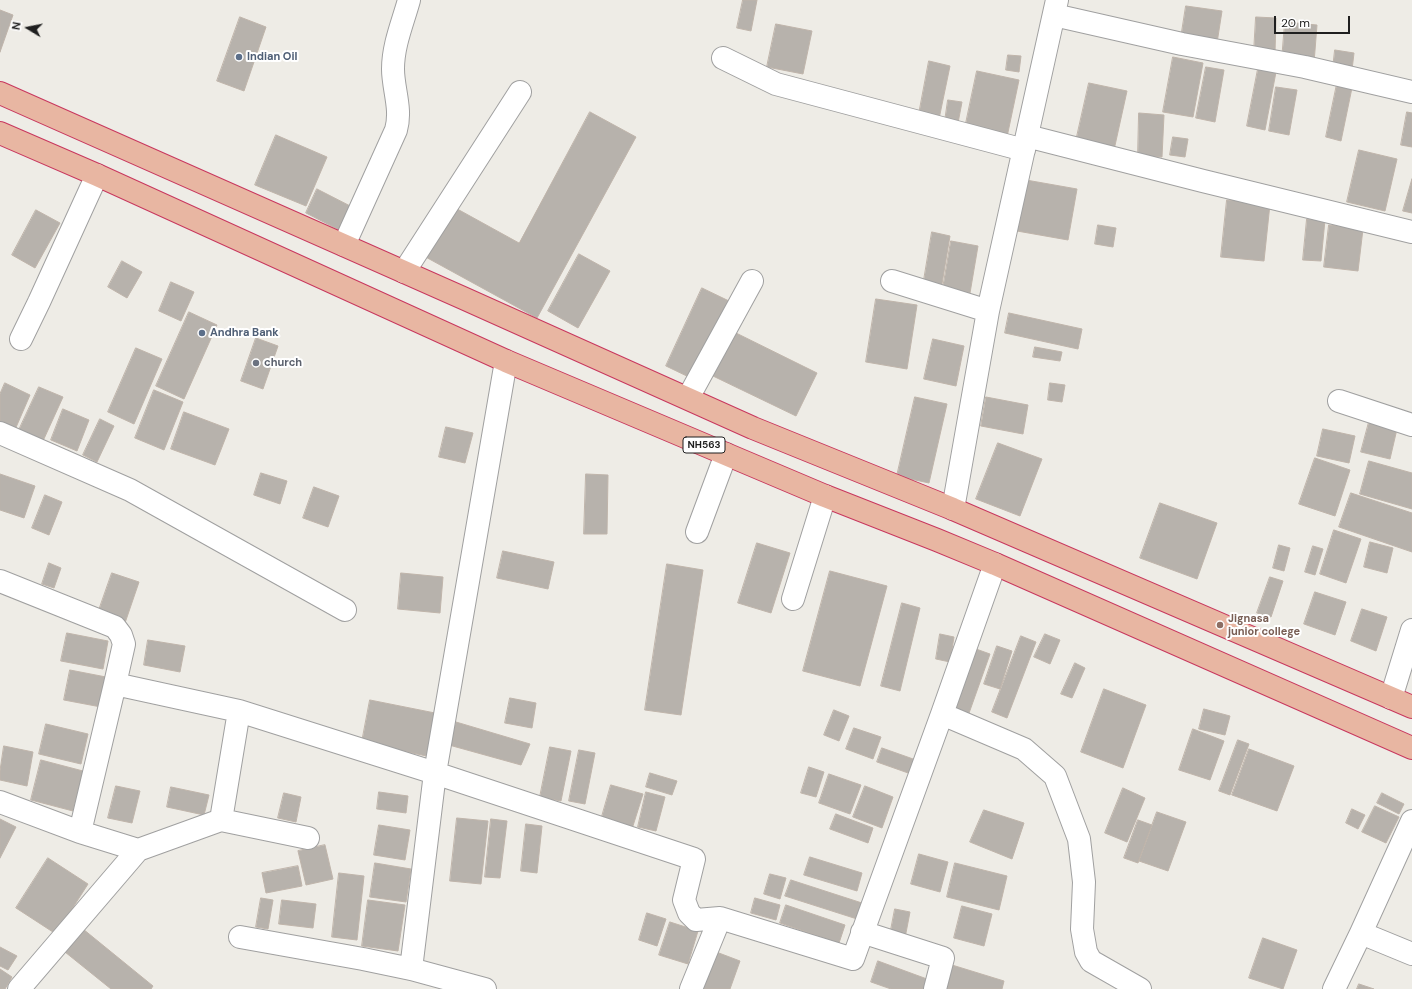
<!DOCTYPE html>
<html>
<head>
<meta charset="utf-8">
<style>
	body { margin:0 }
	#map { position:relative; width:1412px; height:989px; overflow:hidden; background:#eeece6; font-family:"DM Sans",sans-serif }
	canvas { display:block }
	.north { position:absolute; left:8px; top:8px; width:40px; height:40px; -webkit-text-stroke:3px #fff; paint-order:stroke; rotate:280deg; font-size:11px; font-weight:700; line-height:16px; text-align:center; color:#1f1f1f }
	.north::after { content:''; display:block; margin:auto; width:14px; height:18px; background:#1f1f1f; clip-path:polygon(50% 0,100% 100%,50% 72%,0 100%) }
	.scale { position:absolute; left:1274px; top:16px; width:76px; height:18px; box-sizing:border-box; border:2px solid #1f1f1f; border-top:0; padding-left:5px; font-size:12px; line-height:14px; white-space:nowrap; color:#1f1f1f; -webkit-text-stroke:3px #fff; paint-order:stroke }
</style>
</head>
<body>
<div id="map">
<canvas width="1412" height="989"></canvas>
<div class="north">N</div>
<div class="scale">20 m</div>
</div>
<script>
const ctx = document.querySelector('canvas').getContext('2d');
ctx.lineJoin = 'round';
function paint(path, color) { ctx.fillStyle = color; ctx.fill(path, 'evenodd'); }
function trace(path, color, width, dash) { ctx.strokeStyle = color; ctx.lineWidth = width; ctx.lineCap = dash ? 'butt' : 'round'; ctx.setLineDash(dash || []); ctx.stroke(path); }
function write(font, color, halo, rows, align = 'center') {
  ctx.font = font + ' "DM Sans",sans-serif'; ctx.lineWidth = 4; ctx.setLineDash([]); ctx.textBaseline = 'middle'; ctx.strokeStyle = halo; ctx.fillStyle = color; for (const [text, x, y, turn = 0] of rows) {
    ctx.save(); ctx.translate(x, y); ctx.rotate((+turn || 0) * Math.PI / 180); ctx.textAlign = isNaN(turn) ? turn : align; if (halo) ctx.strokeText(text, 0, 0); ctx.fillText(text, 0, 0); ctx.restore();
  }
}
const building = new Path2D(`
	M 743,0 L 757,0 L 751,31 L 737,28 Z
	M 1186,6 L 1222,11 L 1217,43 L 1181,38 Z
	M 0,10 L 13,15 L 0,52 Z
	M 240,17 L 266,27 L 244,91 L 217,81 Z
	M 1256,17 L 1276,18 L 1275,53 L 1254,52 Z
	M 1285,22 L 1317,25 L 1314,63 L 1282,60 Z
	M 776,24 L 812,31 L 803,74 L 767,67 Z
	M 1335,50 L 1354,53 L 1352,70 L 1333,68 Z
	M 1008,55 L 1021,56 L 1019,72 L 1006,70 Z
	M 1173,57 L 1203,63 L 1193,117 L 1163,112 Z
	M 929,61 L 950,66 L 939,119 L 919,114 Z
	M 1206,67 L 1224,70 L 1215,122 L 1196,118 Z
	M 1258,69 L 1276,72 L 1265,130 L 1247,126 Z
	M 977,71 L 1019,80 L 1007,137 L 965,128 Z
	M 1338,79 L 1353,83 L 1341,141 L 1326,137 Z
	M 1089,83 L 1127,91 L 1114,150 L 1076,141 Z
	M 1276,87 L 1297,90 L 1289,135 L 1269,131 Z
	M 948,100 L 962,102 L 958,123 L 945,121 Z
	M 590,112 L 636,137 L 537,318 L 422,255 L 450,205 L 519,243 Z
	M 1407,112 L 1412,113 L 1412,147 L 1401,145 Z
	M 1139,113 L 1164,115 L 1162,157 L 1138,156 Z
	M 276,135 L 327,157 L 306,206 L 255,185 Z
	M 1173,137 L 1188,139 L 1185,157 L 1170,155 Z
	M 1359,150 L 1397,159 L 1385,211 L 1347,202 Z
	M 1412,179 L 1412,213 L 1403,211 Z
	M 1026,180 L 1077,189 L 1068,240 L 1017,231 Z
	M 317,189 L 358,210 L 347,234 L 306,213 Z
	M 1227,200 L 1270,204 L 1264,261 L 1221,257 Z
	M 36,210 L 60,223 L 35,268 L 12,255 Z
	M 1307,219 L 1325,220 L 1321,261 L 1303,260 Z
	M 1098,225 L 1116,228 L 1113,247 L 1095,244 Z
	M 1329,225 L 1363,229 L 1358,271 L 1324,267 Z
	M 932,232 L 950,236 L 941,290 L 923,286 Z
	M 951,241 L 978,246 L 970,293 L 943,288 Z
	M 579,254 L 610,271 L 578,328 L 548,311 Z
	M 122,261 L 142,272 L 127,298 L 108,287 Z
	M 171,282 L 194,292 L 181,321 L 159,311 Z
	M 702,288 L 729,301 L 693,379 L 666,366 Z
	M 876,299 L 917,305 L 907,369 L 866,362 Z
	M 189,312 L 217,325 L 184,399 L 156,386 Z
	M 1009,313 L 1082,329 L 1078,349 L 1005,333 Z
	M 734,332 L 817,373 L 796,416 L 713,376 Z
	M 256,338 L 278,346 L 263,389 L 241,381 Z
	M 933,339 L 964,346 L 956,386 L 924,379 Z
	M 1035,347 L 1062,352 L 1060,361 L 1033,357 Z
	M 136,348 L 162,359 L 134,424 L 108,412 Z
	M 5,383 L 30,395 L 14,432 L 0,425 L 0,394 Z
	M 1050,383 L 1065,385 L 1062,402 L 1048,400 Z
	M 39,387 L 63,397 L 43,441 L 19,430 Z
	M 154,390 L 183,402 L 164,450 L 135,438 Z
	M 915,397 L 947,404 L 929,483 L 897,476 Z
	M 986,397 L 1028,405 L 1023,434 L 981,426 Z
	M 63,409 L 89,420 L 77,451 L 51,440 Z
	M 184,412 L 229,429 L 215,465 L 171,449 Z
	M 100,419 L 114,426 L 97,462 L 83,455 Z
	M 1369,422 L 1397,429 L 1390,459 L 1361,452 Z
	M 446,427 L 473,433 L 465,463 L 439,457 Z
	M 1323,429 L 1355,436 L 1349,463 L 1317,456 Z
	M 998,443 L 1042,459 L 1020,516 L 976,499 Z
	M 1315,458 L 1350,470 L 1335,516 L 1299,504 Z
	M 1369,461 L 1412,473 L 1412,509 L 1360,494 Z
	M 261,473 L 287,481 L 280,504 L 254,495 Z
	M 0,474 L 35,486 L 24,518 L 0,510 Z
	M 586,474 L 608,475 L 607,534 L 584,534 Z
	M 314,487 L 339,496 L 328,527 L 303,518 Z
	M 1351,493 L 1412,513 L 1412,552 L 1339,527 Z
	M 45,495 L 62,502 L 49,535 L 32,528 Z
	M 1160,503 L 1217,523 L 1197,579 L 1140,558 Z
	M 1334,530 L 1361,539 L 1346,583 L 1320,574 Z
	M 1370,542 L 1393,548 L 1387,573 L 1364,567 Z
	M 757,543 L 790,553 L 771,613 L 738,603 Z
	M 1279,545 L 1290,548 L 1284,571 L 1273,568 Z
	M 1313,546 L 1323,549 L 1315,575 L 1305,572 Z
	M 503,551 L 554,562 L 548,589 L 497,578 Z
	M 49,563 L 61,568 L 54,588 L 42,584 Z
	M 667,564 L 703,570 L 681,715 L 645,710 Z
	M 830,571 L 887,586 L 860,686 L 803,671 Z
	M 112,573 L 139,582 L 125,623 L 98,613 Z
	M 401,573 L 443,577 L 440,613 L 398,609 Z
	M 1270,577 L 1283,581 L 1271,617 L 1257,613 Z
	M 1315,592 L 1346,602 L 1335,635 L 1304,624 Z
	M 902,603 L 920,608 L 900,691 L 881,686 Z
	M 1362,609 L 1387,617 L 1376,651 L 1351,641 Z
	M 67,633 L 108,641 L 103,669 L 61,661 Z
	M 940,634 L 954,637 L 950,662 L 936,659 Z
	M 1045,634 L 1060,640 L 1050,664 L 1034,657 Z
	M 1021,636 L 1036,642 L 1007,718 L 992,712 Z
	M 148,640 L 185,646 L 180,672 L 144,665 Z
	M 997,646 L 1012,651 L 1000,689 L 984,684 Z
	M 976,649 L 990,654 L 968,716 L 954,712 Z
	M 1075,663 L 1085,668 L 1072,698 L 1061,694 Z
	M 70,670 L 106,677 L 101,707 L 64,700 Z
	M 1104,689 L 1146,705 L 1123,768 L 1081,752 Z
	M 510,698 L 536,703 L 532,728 L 505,723 Z
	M 370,700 L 440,714 L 431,757 L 362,742 Z
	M 1204,709 L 1230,716 L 1225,735 L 1199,729 Z
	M 834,710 L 849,716 L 839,741 L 824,735 Z
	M 456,722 L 530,744 L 521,765 L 449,745 Z
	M 46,724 L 88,734 L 81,764 L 39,754 Z
	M 854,728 L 881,737 L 873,759 L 846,749 Z
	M 1193,729 L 1224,741 L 1210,780 L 1179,770 Z
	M 1238,740 L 1249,744 L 1230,795 L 1219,791 Z
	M 4,746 L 33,752 L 27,786 L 0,780 L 0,771 Z
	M 550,747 L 571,751 L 561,801 L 540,797 Z
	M 882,748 L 916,760 L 911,774 L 877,762 Z
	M 1249,749 L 1294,766 L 1277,811 L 1232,795 Z
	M 579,750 L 595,753 L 585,804 L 569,801 Z
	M 41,760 L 83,771 L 73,811 L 31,800 Z
	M 809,767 L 824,772 L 816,797 L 801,793 Z
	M 650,773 L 677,781 L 672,795 L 646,787 Z
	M 829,774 L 861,785 L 850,814 L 819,803 Z
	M 611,785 L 643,794 L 632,829 L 601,820 Z
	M 116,786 L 140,791 L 132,823 L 108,818 Z
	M 865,786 L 893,797 L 882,828 L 853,817 Z
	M 171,787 L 209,795 L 204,815 L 167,807 Z
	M 1123,788 L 1145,798 L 1127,842 L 1105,833 Z
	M 379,792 L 408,796 L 406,813 L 377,809 Z
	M 646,792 L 665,797 L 656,831 L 638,827 Z
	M 284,793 L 301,797 L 296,822 L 278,818 Z
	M 1382,793 L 1404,804 L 1399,814 L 1377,803 Z
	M 1375,806 L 1399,817 L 1386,843 L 1362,832 Z
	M 1352,809 L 1365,815 L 1358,829 L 1346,823 Z
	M 984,810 L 1024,823 L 1012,859 L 970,842 Z
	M 1157,812 L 1186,822 L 1168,871 L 1139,861 Z
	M 836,814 L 873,828 L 868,843 L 830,829 Z
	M 457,818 L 488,821 L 481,884 L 450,881 Z
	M 0,819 L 16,827 L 0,858 Z
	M 491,819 L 507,821 L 500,878 L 485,877 Z
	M 1138,820 L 1152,825 L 1138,863 L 1124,858 Z
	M 526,824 L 542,826 L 537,873 L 521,871 Z
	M 379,825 L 410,830 L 405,860 L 374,855 Z
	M 325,845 L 333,879 L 306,885 L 298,851 Z
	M 919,854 L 948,862 L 940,892 L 911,884 Z
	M 810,857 L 862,873 L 857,891 L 804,875 Z
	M 48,858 L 88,884 L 56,934 L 16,908 Z
	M 375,863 L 411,869 L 406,902 L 370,897 Z
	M 955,863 L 1007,876 L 999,910 L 947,897 Z
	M 298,866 L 302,886 L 266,893 L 262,873 Z
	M 339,873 L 364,876 L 357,940 L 332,937 Z
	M 770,874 L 786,878 L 780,899 L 764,894 Z
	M 791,880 L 862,903 L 857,919 L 785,896 Z
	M 261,898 L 273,900 L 268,929 L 256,927 Z
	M 755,898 L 780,905 L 776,920 L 751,913 Z
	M 282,900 L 316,904 L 313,928 L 279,924 Z
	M 368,900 L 405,905 L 398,951 L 362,946 Z
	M 786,905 L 845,925 L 839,943 L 780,923 Z
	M 962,906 L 992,914 L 984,946 L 954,938 Z
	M 895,909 L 910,912 L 905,938 L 890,935 Z
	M 647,913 L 666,919 L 657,946 L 639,940 Z
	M 670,922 L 698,931 L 688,964 L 659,955 Z
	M 83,929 L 153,986 L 151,989 L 111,989 L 65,952 Z
	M 1263,938 L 1297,950 L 1283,989 L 1249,978 Z
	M 0,947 L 17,956 L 8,970 L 0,966 Z
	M 711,950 L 740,961 L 730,989 L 697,989 Z
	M 878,961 L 927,979 L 923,989 L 891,989 L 871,982 Z
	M 952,965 L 1004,981 L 1002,989 L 944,989 Z
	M 0,969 L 12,977 L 5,989 L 0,989 Z
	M 1359,984 L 1374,989 L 1357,989 Z`);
paint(building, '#b7b2ac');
trace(building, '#bfb4aa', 1);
const minor = new Path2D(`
	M 1054,15 L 1182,44 L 1305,67 L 1412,92
	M 723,58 L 776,84 L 1024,150
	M 1024,149 L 1027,136 L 1203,181 L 1412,232
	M 344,245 L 396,130 C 402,109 393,89 393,69 C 393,45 403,22 409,0
	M 404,272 L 520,92
	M 892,281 L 988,311
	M 21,339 L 39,302 L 97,175
	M 688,398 L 752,281
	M 1339,401 L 1412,425
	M 0,433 L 130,490 L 345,610
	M 953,509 L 988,311 L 1057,0
	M 697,532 L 726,454
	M 0,581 L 115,627 L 121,635 L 124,644 L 115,684
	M 793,599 L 825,496
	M 1391,698 L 1412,630
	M 942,714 L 1024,749 L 1055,776 L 1079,839 L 1084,882 L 1082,929 L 1086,952 L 1091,961 L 1140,989
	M 0,802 L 80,832 L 138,850 L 19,989
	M 221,820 L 239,711
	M 80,832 L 115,684 L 239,711 L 435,773 L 694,859 L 684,900 L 689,913 L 696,920 L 720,918
	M 138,850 L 221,820 L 308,838
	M 862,932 L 943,958 L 935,989
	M 1361,933 L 1412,954
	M 240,937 L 363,959 L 411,969 L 485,989
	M 411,969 L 435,773 L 506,361
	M 691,989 L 720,918 L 853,959 L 942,714 L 995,564
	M 1334,989 L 1361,933 L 1412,821`);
const trunk = new Path2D(`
	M 0,93 L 463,298 L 753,428 L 953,509 L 1412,707
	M 0,133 L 97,175 L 506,361 L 825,496 L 937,540 L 995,564 L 1412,748`);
trace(minor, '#a0a0a0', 24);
trace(trunk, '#c8375e', 24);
trace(minor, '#fff', 22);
trace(trunk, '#e8b6a2', 22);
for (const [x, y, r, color] of [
	[239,57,4,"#5c6f8a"],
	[202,333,4,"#5c6f8a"],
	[256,363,4,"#6b7280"],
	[1220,625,4,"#8d6e63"]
]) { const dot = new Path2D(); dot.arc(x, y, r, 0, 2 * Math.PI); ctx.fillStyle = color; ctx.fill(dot); trace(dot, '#fff', 1.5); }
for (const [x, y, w] of [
	[704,445,42]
]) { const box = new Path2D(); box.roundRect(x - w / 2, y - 8, w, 16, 3); ctx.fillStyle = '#fff'; ctx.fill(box); trace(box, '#1f1f1f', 1); }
write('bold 10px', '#1f1f1f', null, [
	["NH563",704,445]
]);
write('bold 11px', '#4e5e75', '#fff', [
	["Indian Oil",247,57],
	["Andhra Bank",210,333]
], 'left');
write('bold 11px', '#5b616d', '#fff', [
	["church",264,363]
], 'left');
write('bold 11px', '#785e54', '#fff', [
	["Jignasa",1228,619],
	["junior college",1228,632]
], 'left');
</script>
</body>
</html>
